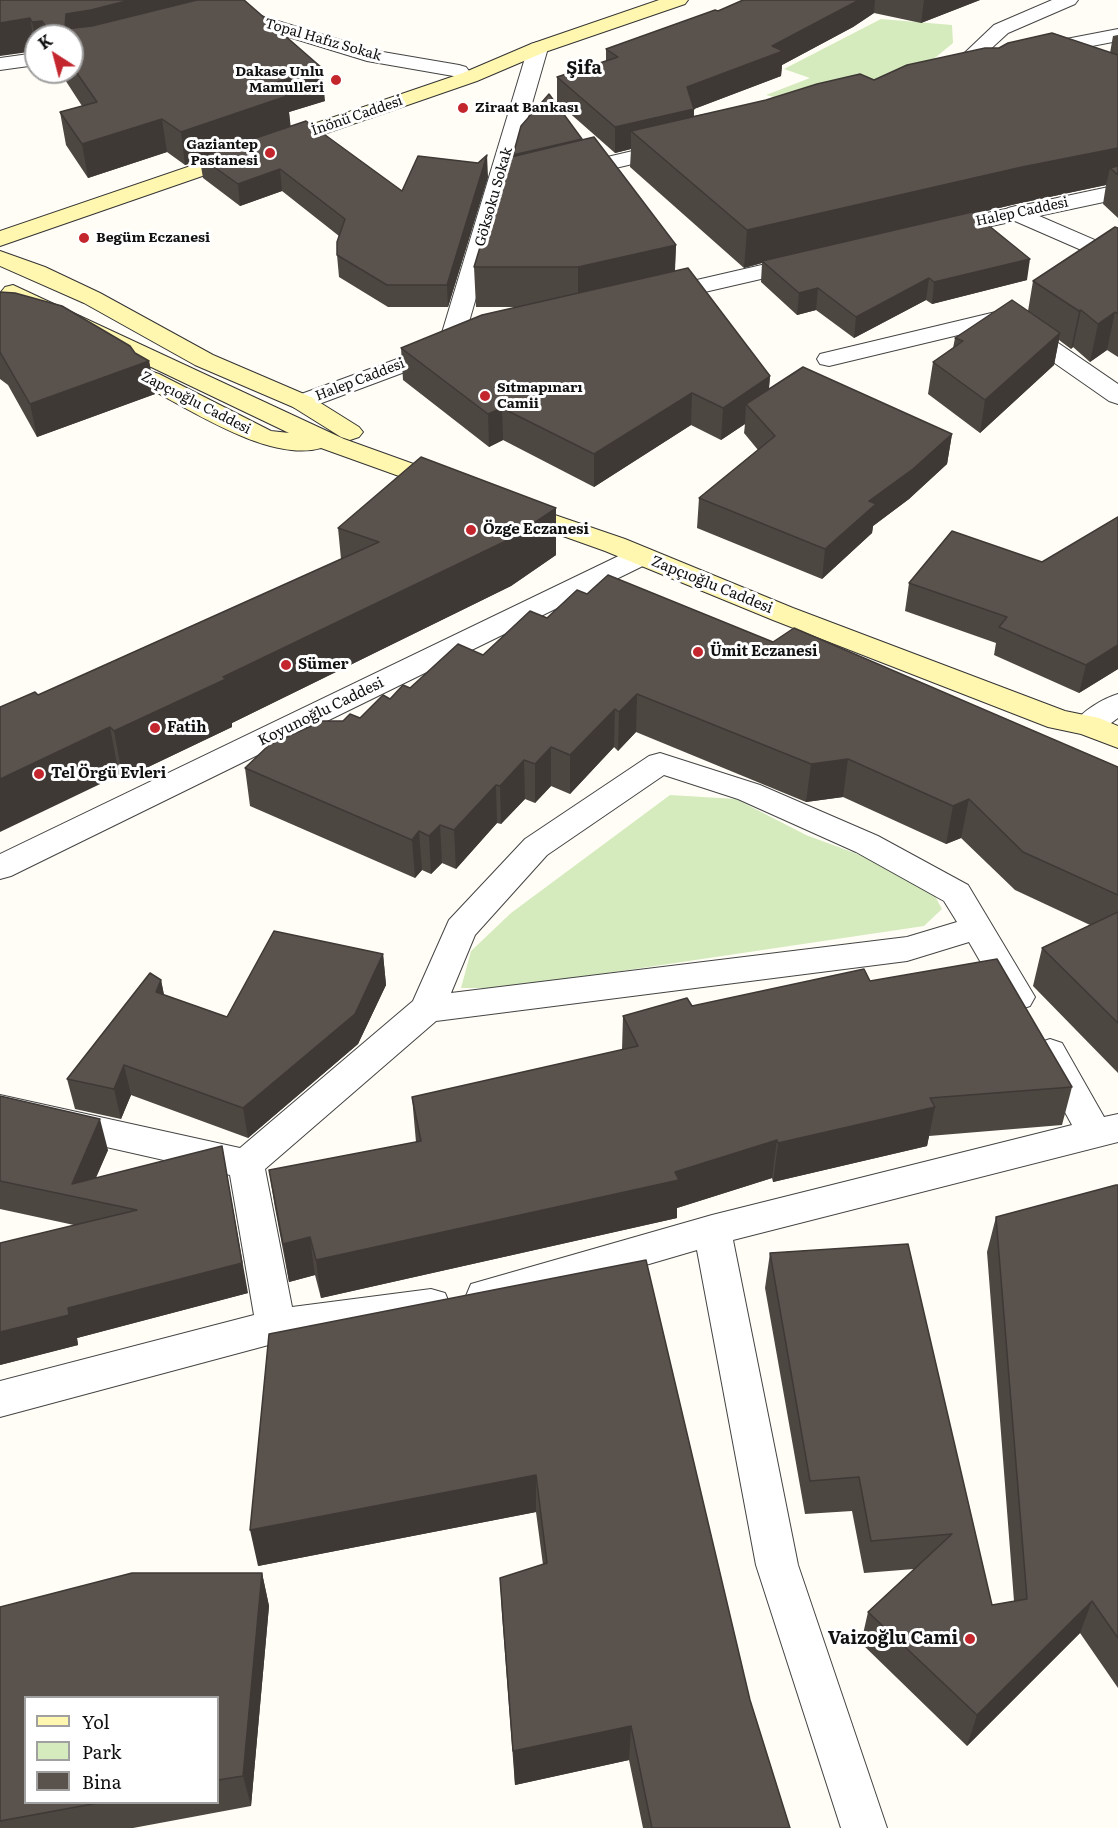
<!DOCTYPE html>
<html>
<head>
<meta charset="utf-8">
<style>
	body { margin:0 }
	#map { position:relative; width:1118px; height:1828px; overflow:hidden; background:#fffdf5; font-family:Literata,serif }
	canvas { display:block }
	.legend { position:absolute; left:24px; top:1696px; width:195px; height:108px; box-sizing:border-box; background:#fff; border:2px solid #a0a0a0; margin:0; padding:8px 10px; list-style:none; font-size:18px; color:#111 }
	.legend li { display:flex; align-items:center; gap:12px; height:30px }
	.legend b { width:30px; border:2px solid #a0a0a0 }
	.north { position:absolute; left:24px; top:24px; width:60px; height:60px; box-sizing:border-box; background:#fff; border:2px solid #a0a0a0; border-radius:50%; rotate:324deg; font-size:16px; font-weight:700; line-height:24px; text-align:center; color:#111 }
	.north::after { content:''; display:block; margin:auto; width:21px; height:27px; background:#c4262e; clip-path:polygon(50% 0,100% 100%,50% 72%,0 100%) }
</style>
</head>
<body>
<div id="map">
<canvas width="1118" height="1828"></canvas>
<ul class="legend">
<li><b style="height:8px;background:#fff6b0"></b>Yol</li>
<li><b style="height:16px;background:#d5ebbd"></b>Park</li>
<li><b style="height:16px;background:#5a524d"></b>Bina</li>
</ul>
<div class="north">K</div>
</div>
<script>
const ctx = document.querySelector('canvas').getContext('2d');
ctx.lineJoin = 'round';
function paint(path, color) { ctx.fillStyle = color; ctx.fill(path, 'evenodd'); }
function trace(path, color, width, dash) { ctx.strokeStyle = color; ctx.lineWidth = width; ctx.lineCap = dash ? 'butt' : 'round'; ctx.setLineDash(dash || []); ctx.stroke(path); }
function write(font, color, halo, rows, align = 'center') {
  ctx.font = font + ' Literata,serif'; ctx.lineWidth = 6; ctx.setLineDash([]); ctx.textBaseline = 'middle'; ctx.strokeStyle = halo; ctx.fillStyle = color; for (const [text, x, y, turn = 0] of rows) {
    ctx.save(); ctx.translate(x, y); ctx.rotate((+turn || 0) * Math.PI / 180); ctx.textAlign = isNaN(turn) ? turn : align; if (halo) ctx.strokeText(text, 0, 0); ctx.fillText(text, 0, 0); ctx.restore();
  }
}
paint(new Path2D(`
	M 881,19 L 952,25 L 953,43 L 930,62 L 914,69 L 802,104 L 766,95 L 810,78 L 784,69 Z
	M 670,795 L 736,799 L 806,835 L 903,871 L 930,887 L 942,909 L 924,926 L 507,988 L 461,988 L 471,951 L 511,913 Z`), '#d5ebbd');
const minor = new Path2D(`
	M 178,0 L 208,0 L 377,51 L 459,65 L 466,67 L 469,71 L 466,75 L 459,77 L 367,61 L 181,4 Z
	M 1052,0 L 1078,0 L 1075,4 L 1008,33 L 971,67 L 957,67 L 954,63 L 994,25 Z
	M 1118,29 L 1118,41 L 1035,57 L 1028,55 L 1025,51 L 1028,47 L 1035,45 Z
	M 538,42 L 545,44 L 548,48 L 510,180 L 675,141 L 683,142 L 686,147 L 683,152 L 506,194 L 462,346 L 459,351 L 450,353 L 441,351 L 438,346 L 528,48 L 531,44 Z
	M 36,53 L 36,65 L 0,70 L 0,58 Z
	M 1016,206 L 1118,250 L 1118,266 L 1008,218 L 1005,213 L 1008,208 Z
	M 1004,310 L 1013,312 L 1118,384 L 1118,404 L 1109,401 L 1000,325 L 829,366 L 820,364 L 817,359 L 820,354 Z
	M 1118,694 L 1118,718 C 1104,728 1095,737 1077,732 L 1073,725 C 1082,711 1102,699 1118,694 Z
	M 660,753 L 760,785 L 878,836 L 968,885 L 1035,997 L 1030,1006 L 1018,1010 L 1006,1006 L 969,942 L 907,961 L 436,1021 L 265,1169 L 292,1307 L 431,1289 L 445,1293 L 450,1305 L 445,1317 L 431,1321 L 276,1343 L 0,1417 L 0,1381 L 254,1315 L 230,1175 L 0,1123 L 0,1095 L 240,1148 L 413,1001 L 449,920 L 525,839 L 649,756 ZM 664,775 L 738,799 L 856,852 L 944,901 L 957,922 L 907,937 L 451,993 L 475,935 L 547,855 Z
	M 1050,1039 L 1062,1043 L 1104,1117 L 1118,1114 L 1118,1142 L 733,1240 L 798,1565 L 887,1828 L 841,1828 L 756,1565 L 697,1250 L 485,1312 L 471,1308 L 466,1296 L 471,1284 L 485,1280 L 712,1215 L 1072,1125 L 1032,1052 L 1038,1043 Z`);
const tertiary = new Path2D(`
	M 1118,185 L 1118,199 L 940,237 L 932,235 L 929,230 L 932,225 L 940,223 Z
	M 805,255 L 813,257 L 817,262 L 813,267 L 657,303 L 649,301 L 645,296 L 649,291 Z
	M 444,342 L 453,344 L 456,349 L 453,354 L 311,407 L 302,410 L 293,407 L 289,402 L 293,397 Z
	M 641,548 L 651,550 L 655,556 L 651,562 L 11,876 L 0,879 L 0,854 L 631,550 Z`);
const secondary = new Path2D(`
	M 659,0 L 688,0 L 685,4 L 545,52 L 477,81 L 0,246 L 0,231 L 463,73 L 531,44 Z
	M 0,251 L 45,267 L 100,293 L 213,355 L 311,397 L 359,427 L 363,432 L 359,437 L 350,440 L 341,437 L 293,407 L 195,365 L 84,303 L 0,266 Z
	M 13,285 L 344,439 L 458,480 L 462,486 L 458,492 L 449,494 L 321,448 C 269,463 188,408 141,384 L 137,379 L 141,374 L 150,371 L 159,374 L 271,431 L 289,433 L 5,297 L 1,292 L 5,287 Z
	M 514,501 L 625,539 L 793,608 L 1065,711 L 1099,718 L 1118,726 L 1118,748 L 1081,734 L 1048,727 L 773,620 L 605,551 L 504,515 L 501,509 L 504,503 Z`);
trace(minor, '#444', 2);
trace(tertiary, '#444', 2);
trace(secondary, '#333', 2);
paint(minor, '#fff');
paint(tertiary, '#fff');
paint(secondary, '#fff6b0');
paint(new Path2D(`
	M 0,0 L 325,101 L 289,112 L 290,126 L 402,191 L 488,177 L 448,307 L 388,307 L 339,277 L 337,255 L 339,236 L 282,191 L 240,206 L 203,178 L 200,160 L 185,165 L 167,152 L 88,178 L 66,145 L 60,112 L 82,106 L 60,72 L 72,72 L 72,36 L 36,36 L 36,51 Z
	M 743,0 L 980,0 L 921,23 L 874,13 L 853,27 L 782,65 L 781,76 L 694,109 L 694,116 L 874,80 L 1110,53 L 1113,36 L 1118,35 L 1118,218 L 1103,204 L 1106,185 L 1016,204 L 974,214 L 1027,280 L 932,304 L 926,300 L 854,338 L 816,310 L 797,315 L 761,282 L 762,263 L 744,268 L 630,167 L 631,149 L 615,153 L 557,102 L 557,77 L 606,61 L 606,49 L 718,11 Z
	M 582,140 L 676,245 L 675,271 L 770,376 L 769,389 L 952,434 L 947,464 L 909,499 L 873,526 L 872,533 L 822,579 L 697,528 L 699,498 L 758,450 L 744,433 L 745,424 L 721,440 L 691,425 L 594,487 L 503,440 L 489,447 L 403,380 L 401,348 L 519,307 L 476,307 L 474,267 L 513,155 Z
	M 1118,228 L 1118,357 L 1107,350 L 1090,362 L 1073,347 L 1071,349 L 1059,340 L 1054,365 L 980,433 L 928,394 L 933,362 L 953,348 L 955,338 L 1028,311 L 1033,281 Z
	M 0,292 L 135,353 L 149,361 L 155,394 L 37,437 L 8,385 L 0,379 Z
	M 556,508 L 556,555 L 511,586 L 232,723 L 232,727 L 123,779 L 38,695 L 341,559 L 338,528 Z
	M 952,531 L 1118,669 L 1079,693 L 994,655 L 996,643 L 905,611 L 909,583 Z
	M 587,594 L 773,642 L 1118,767 L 1118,1073 L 1033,986 L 1042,948 L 1090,925 L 1015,890 L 961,838 L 946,844 L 843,797 L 806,802 L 636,732 L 618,751 L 614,747 L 570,794 L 551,786 L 535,803 L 525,799 L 501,824 L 497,823 L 456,869 L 442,863 L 431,874 L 422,870 L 415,878 L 250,806 L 245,768 L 343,721 L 360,718 L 390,699 L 483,655 Z
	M 383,954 L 386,985 L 358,1044 L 248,1138 L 131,1095 L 121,1119 L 75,1109 L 67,1079 L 161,980 L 164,995 L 227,1017 Z
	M 870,981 L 1072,1087 L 1062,1125 L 929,1136 L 927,1146 L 773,1182 L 772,1178 L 677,1208 L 677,1218 L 321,1298 L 315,1275 L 289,1282 L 275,1208 L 269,1170 L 416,1142 L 412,1097 L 622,1050 L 623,1016 Z
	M 0,1096 L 108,1150 L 96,1178 L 248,1293 L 77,1338 L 78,1345 L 0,1365 L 74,1225 L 0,1209 Z
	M 1118,1185 L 1118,1688 L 1080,1633 L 967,1746 L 861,1643 L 868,1612 L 914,1569 L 864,1573 L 852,1511 L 805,1514 L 765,1288 L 770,1253 L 908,1244 L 992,1605 L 1014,1601 L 987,1252 L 996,1217 Z
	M 646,1260 L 750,1700 L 790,1828 L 643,1828 L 629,1760 L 515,1785 L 502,1614 L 500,1578 L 543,1565 L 536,1512 L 258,1566 Z
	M 262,1573 L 269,1606 L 251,1806 L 133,1828 L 0,1828 L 0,1607 ZM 218,1698 L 218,1803 L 26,1803 Z`), '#4d4742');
paint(new Path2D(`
	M 130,0 L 203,0 L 205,14 L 65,29 L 66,14 Z
	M 859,0 L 875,0 L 874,13 L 853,27 L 782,65 L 781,76 L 694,109 L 693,134 L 631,131 L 631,149 L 615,153 L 615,127 L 687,87 L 772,46 Z
	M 924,0 L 980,0 L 921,23 Z
	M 30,18 L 36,51 L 0,56 L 0,23 Z
	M 42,21 L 44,36 L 36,36 L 36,42 L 32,22 Z
	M 322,68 L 325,101 L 289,112 L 291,129 L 200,157 L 200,160 L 185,165 L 181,132 L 271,84 Z
	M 162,119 L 167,152 L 88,178 L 82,144 Z
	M 582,139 L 582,160 L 513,177 L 513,155 Z
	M 1118,148 L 1118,175 L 1110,168 L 1106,185 L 1016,204 L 764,263 L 762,261 L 762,263 L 744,268 L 747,230 L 1022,167 Z
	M 487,155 L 488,177 L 448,307 L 447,285 Z
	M 280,169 L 282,191 L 240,206 L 238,184 Z
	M 676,245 L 674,284 L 578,307 L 578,267 Z
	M 1030,259 L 1027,280 L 932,304 L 934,282 Z
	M 929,278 L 926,300 L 854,338 L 856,317 Z
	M 818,288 L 816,310 L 797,315 L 799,293 Z
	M 1081,310 L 1073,347 L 1071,349 L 1079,311 Z
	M 1115,312 L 1107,350 L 1090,362 L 1098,324 Z
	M 1060,333 L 1054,365 L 980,433 L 985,400 Z
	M 149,361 L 155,394 L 37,437 L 30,404 Z
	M 770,376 L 767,408 L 746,404 L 745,424 L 721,440 L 723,408 Z
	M 692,393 L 691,425 L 594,487 L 594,454 Z
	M 502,408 L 503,440 L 489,447 L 488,414 Z
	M 952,434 L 947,464 L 909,499 L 873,526 L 872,533 L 822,579 L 825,549 L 869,501 Z
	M 556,508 L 556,555 L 511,586 L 232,723 L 232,727 L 123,779 L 114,731 L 223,677 Z
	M 1118,645 L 1118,669 L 1079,693 L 1086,665 Z
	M 637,694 L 636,732 L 618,751 L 619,712 Z
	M 615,709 L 614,747 L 570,794 L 570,755 Z
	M 110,727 L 119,775 L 0,832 L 0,779 Z
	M 551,747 L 551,786 L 535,803 L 535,764 Z
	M 848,759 L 843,797 L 806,802 L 811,764 Z
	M 524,760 L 525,799 L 501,824 L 500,786 Z
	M 496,785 L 497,823 L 456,869 L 454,830 Z
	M 969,799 L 961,838 L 946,844 L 953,806 Z
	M 440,825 L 442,863 L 431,874 L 429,836 Z
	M 419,831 L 422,870 L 415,878 L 412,840 Z
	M 383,954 L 386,985 L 358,1044 L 248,1138 L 243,1108 Z
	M 161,980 L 167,1010 L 156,992 Z
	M 124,1065 L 131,1095 L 121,1119 L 114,1089 Z
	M 935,1107 L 927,1146 L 773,1182 L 778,1143 Z
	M 100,1119 L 108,1150 L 86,1199 L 72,1184 Z
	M 777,1140 L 772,1178 L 677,1208 L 677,1218 L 321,1298 L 316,1260 L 675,1172 Z
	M 222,1146 L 248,1293 L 77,1338 L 78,1345 L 0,1365 L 0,1332 L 68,1308 Z
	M 310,1237 L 315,1275 L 289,1282 L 283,1244 Z
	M 536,1475 L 536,1512 L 258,1566 L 250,1530 Z
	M 262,1573 L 269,1606 L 251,1806 L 243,1776 Z
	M 1092,1601 L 1080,1633 L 967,1746 L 977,1715 Z
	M 631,1726 L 629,1760 L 515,1785 L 513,1751 Z`), '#3f3936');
const building = new Path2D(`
	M 0,0 L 130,0 L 91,10 L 66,14 L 65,29 L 92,26 L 197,0 L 244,0 L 322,68 L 271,84 L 287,96 L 181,132 L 162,119 L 82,144 L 60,112 L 97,102 L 72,66 L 72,36 L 52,36 L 42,21 L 32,22 L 30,18 L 0,23 Z
	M 743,0 L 859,0 L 772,46 L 783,51 L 687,87 L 694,109 L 615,127 L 557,77 L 618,57 L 606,49 L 715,10 L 718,11 Z
	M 1052,33 L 1118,55 L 1118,148 L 1022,167 L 747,230 L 631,131 L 766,100 L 817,84 L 860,74 L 874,80 L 907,65 L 985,48 L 999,48 L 1008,43 Z
	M 549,94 L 582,139 L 513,155 L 521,126 Z
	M 306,121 L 402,191 L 418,156 L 478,163 L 487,155 L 447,285 L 387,285 L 337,255 L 337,242 L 345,219 L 280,169 L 238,184 L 200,157 Z
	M 594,137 L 676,245 L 578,267 L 474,267 L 507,158 Z
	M 1118,166 L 1118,175 L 1110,168 Z
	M 972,212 L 1030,259 L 934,282 L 929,278 L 856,317 L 818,288 L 799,293 L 762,261 Z
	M 1115,227 L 1118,228 L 1118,314 L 1115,312 L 1098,324 L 1081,310 L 1079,311 L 1033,281 Z
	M 688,268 L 770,376 L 723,408 L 692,393 L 594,454 L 502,408 L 488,414 L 401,348 L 482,315 Z
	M 0,292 L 15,293 L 62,306 L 130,346 L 135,353 L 149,361 L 30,404 L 0,352 Z
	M 1012,300 L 1060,333 L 985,400 L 933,362 L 963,341 L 955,338 Z
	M 803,367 L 952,434 L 913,469 L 869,501 L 876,504 L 825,549 L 699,498 L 775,436 L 746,404 Z
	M 421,457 L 556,508 L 510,539 L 223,677 L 226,679 L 114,731 L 110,727 L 0,779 L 0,707 L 35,692 L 38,695 L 379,542 L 338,528 Z
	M 1118,517 L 1118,645 L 1086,665 L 999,627 L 1007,617 L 909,583 L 952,531 L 1042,562 Z
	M 608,575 L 773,642 L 794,628 L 1118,767 L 1118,895 L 1023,852 L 969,799 L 953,806 L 848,759 L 811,764 L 637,694 L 619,712 L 615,709 L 570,755 L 551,747 L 535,764 L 524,760 L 500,786 L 496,785 L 454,830 L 440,825 L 429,836 L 419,831 L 412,840 L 245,768 L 269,745 L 322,721 L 343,721 L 350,714 L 360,718 L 383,695 L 390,699 L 403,685 L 410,688 L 458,644 L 483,655 L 530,611 L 547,618 L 577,590 L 587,594 Z
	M 1118,912 L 1118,1023 L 1042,948 Z
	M 274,931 L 383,954 L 355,1014 L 243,1108 L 124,1065 L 114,1089 L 67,1079 L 150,973 L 161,980 L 156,992 L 227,1017 Z
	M 997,959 L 1072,1087 L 930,1098 L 935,1107 L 778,1143 L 777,1140 L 675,1172 L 679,1180 L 316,1260 L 310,1237 L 283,1244 L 269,1170 L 421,1141 L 412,1097 L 638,1046 L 623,1016 L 687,998 L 692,1006 L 864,969 L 870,981 Z
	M 0,1096 L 100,1119 L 72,1184 L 222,1146 L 242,1263 L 68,1308 L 69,1315 L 0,1332 L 0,1243 L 137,1210 L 0,1181 Z
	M 1116,1185 L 1118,1185 L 1118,1638 L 1092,1601 L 977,1715 L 868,1612 L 952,1534 L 871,1541 L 859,1477 L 810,1481 L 770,1253 L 908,1244 L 992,1605 L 1027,1599 L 996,1217 Z
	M 646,1260 L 750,1700 L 790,1828 L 652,1828 L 631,1726 L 513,1751 L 500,1578 L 547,1563 L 536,1475 L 250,1530 L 269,1334 Z
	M 132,1573 L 262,1573 L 243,1776 L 218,1780 L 218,1698 L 26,1698 L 26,1803 L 98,1803 L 0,1821 L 0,1607 Z`);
paint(building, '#5a524d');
trace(building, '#3f3936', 1.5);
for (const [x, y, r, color] of [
	[336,80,6,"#c4262e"],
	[463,108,6,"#c4262e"],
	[270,153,6,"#c4262e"],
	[84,238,6,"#c4262e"],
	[485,396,6,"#c4262e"],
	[471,530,6,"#c4262e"],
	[698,652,6,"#c4262e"],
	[286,665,6,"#c4262e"],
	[155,728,6,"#c4262e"],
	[39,774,6,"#c4262e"],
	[970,1639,6,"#c4262e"]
]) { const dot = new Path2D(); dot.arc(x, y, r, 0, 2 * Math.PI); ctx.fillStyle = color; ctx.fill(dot); trace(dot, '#fff', 2); }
write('14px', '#111', '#fff', [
	["Topal Hafız Sokak",323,40,16],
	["İnönü Caddesi",357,116,-19],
	["Göksoku Sokak",494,197,-74],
	["Halep Caddesi",1022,212,-12],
	["Halep Caddesi",360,380,-21],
	["Zapçıoğlu Caddesi",196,403,27]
]);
write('bold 14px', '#111', '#fff', [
	["Dakase Unlu",324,72,"right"],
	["Mamulleri",324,88,"right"],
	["Ziraat Bankası",475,108],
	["Gaziantep",258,145,"right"],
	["Pastanesi",258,161,"right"],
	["Begüm Eczanesi",96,238],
	["Sıtmapınarı",497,388],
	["Camii",497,404]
], 'left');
write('bold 15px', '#111', '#fff', [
	["Özge Eczanesi",483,530],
	["Ümit Eczanesi",710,652],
	["Sümer",298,665],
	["Fatih",167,728],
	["Tel Örgü Evleri",51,774]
], 'left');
write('15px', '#111', '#fff', [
	["Zapçıoğlu Caddesi",712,585,22],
	["Koyunoğlu Caddesi",321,712,-26]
]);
write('bold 18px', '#111', '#fff', [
	["Şifa",584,69]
]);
write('bold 18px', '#111', '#fff', [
	["Vaizoğlu Cami",958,1639]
], 'right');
</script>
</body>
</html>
